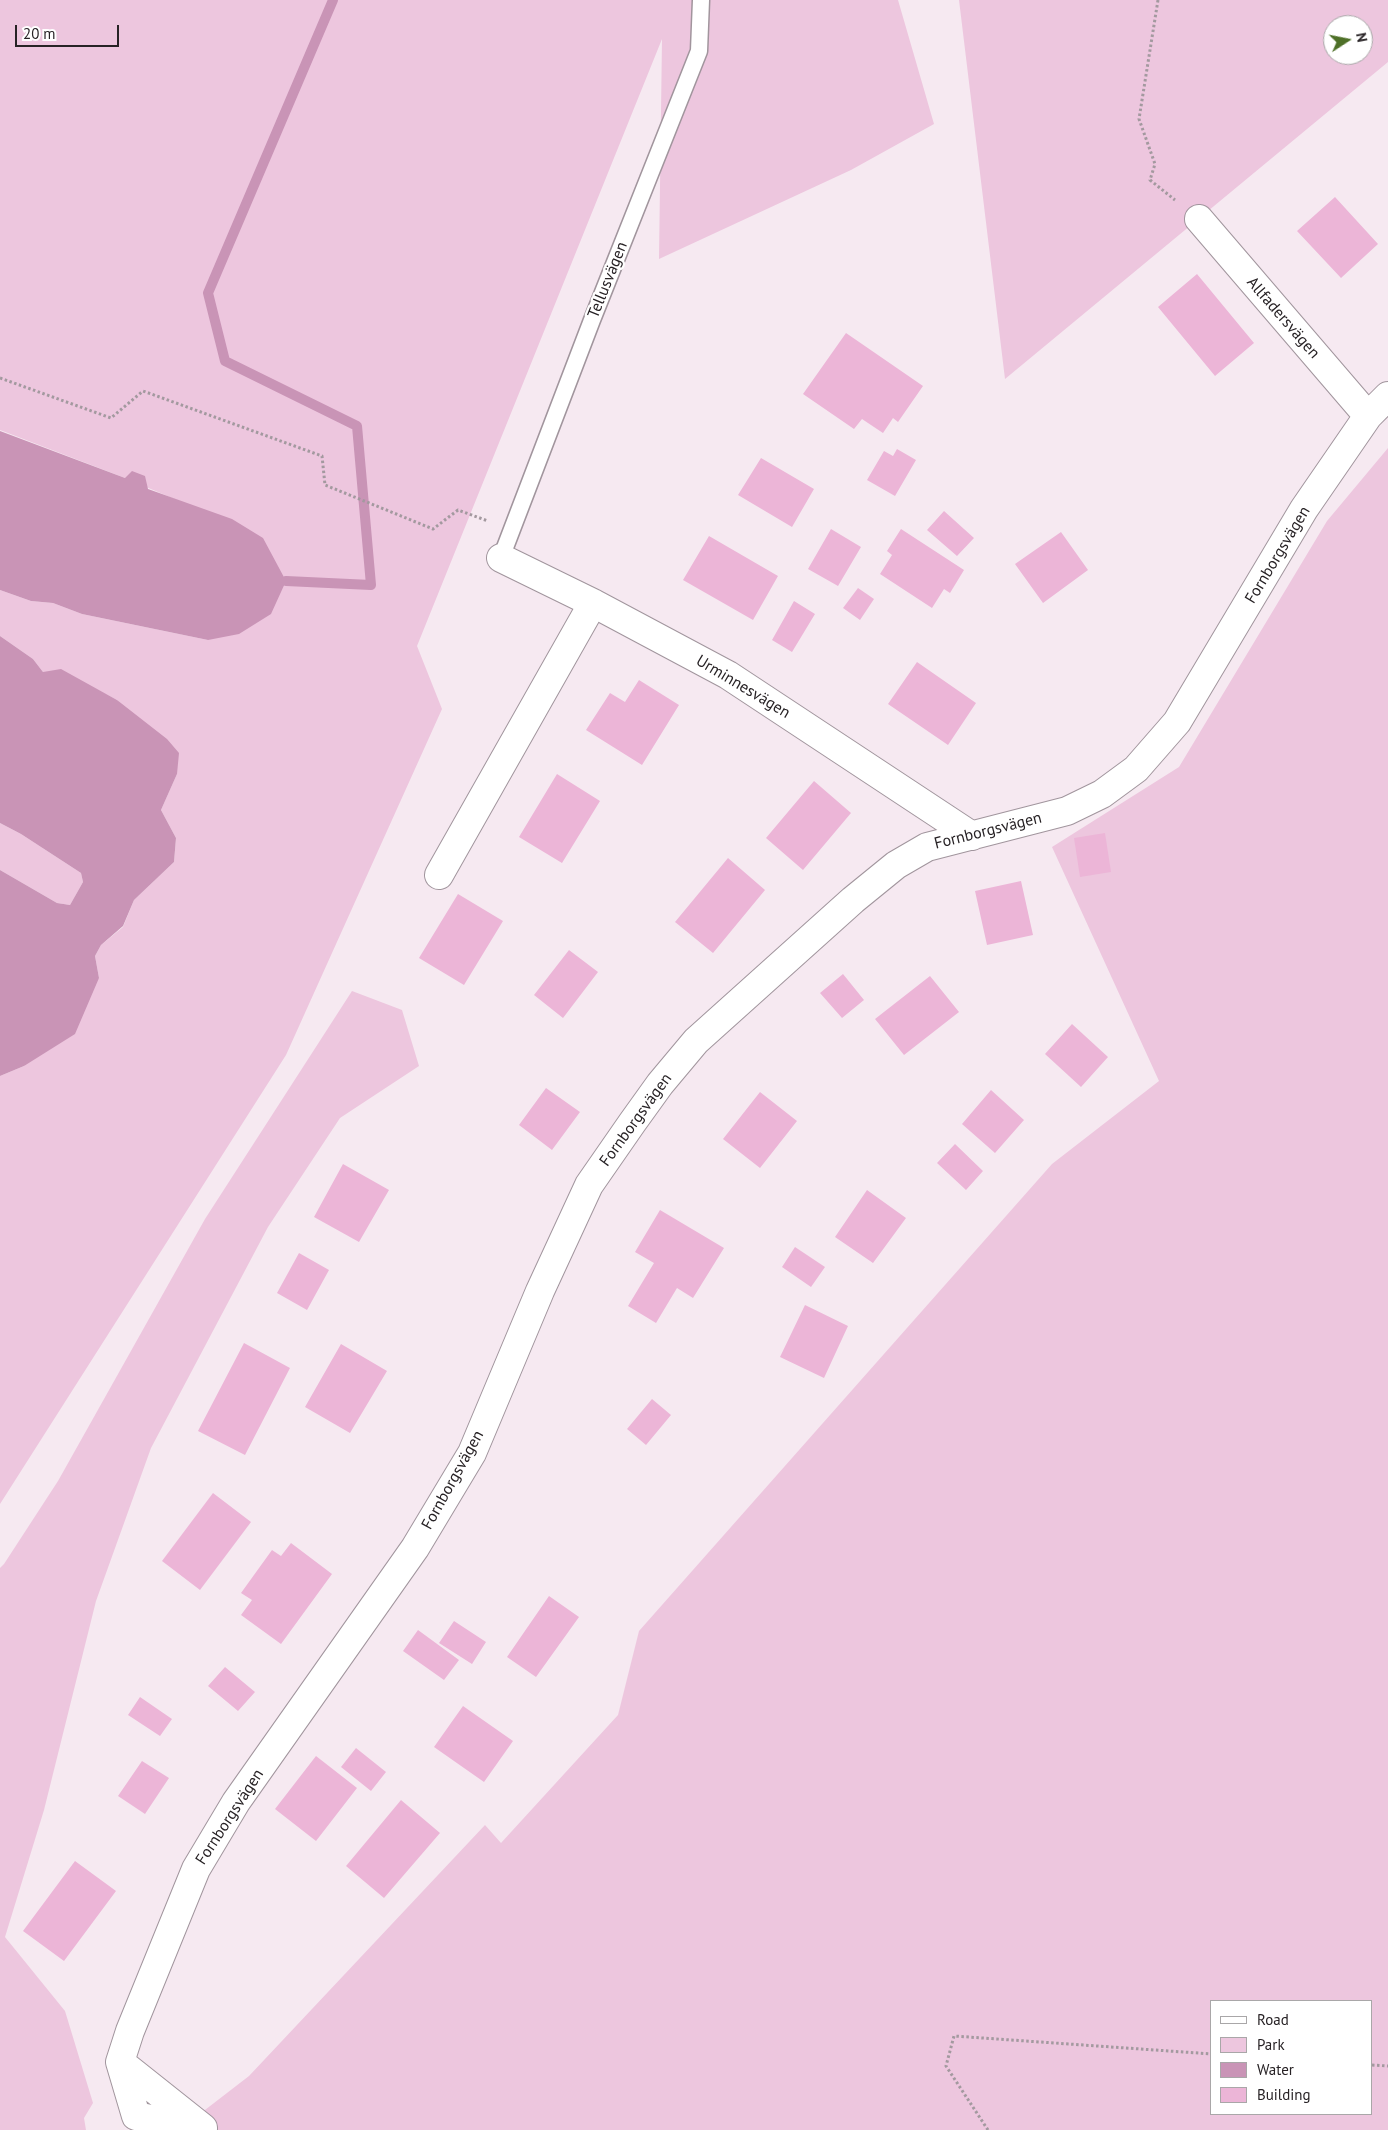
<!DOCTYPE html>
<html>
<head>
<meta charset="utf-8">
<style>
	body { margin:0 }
	#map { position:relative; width:1388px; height:2130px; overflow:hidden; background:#f6e9f1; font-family:"PT Sans",sans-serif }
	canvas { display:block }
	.legend { position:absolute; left:1210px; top:2000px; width:162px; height:115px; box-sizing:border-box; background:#fff; border:1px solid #a9a7a8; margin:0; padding:6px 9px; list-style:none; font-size:15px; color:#272225 }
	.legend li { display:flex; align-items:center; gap:10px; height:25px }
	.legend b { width:25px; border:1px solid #a9a7a8 }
	.north { position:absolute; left:1323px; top:15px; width:50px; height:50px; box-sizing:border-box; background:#fff; border:1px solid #a9a7a8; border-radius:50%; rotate:79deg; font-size:14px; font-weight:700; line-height:20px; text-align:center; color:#272225 }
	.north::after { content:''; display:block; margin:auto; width:18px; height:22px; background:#4e7028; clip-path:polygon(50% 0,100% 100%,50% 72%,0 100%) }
	.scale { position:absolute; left:15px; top:25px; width:104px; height:22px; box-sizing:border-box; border:2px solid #272225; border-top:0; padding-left:6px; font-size:15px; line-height:18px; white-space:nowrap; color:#272225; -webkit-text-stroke:4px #fff; paint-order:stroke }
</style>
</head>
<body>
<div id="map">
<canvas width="1388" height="2130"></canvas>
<ul class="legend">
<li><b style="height:6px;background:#fff"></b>Road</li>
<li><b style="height:14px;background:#edc6de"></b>Park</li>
<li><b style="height:14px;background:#c994b6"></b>Water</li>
<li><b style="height:14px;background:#ecb5d7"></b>Building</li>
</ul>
<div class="north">N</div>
<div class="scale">20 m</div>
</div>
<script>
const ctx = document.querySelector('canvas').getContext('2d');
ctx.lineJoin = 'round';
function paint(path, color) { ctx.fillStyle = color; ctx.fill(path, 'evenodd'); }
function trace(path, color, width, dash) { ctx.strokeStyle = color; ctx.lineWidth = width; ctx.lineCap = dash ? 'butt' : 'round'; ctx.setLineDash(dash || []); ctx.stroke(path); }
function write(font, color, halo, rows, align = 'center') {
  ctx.font = font + ' "PT Sans",sans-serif'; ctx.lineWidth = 4.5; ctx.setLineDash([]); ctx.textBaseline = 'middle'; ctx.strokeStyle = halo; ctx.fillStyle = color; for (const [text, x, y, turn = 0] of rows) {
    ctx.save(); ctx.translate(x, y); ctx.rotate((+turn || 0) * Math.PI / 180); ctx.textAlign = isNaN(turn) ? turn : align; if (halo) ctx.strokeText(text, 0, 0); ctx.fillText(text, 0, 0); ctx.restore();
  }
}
paint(new Path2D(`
	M 0,0 L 898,0 L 934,124 L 851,170 L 659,259 L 662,39 L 417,646 L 442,709 L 286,1055 L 0,1504 L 0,1076 L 24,1066 L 99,978 L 95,956 L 101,945 L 123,927 L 134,900 L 174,862 L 176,838 L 161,810 L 177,774 L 117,700 L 90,686 L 43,672 L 33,659 L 0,636 L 0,590 L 31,601 L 53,603 L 82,614 L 208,640 L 179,501 L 125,478 L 0,430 Z
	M 959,0 L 1388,0 L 1388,62 L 1005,379 ZM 1333,25 L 1363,25 L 1363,55 L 1333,55 Z
	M 1388,448 L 1388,2130 L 179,2130 L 249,2076 L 485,1825 L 501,1843 L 618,1715 L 639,1631 L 1052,1164 L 1159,1081 L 1052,847 L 1179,767 L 1327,521 ZM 1212,2001 L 1372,2001 L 1372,2114 L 1212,2114 Z
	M 0,823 L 21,834 L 81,873 L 83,882 L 70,905 L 57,903 L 0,870 Z
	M 352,991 L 402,1010 L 419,1066 L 340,1118 L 268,1227 L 151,1448 L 96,1601 L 44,1810 L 5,1937 L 65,2011 L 93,2103 L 84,2118 L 86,2130 L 0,2130 L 0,1568 L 4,1564 L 58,1481 L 205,1219 Z`), '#edc6de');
paint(new Path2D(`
	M 0,431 L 125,478 L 132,471 L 145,476 L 148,489 L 232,519 L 263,538 L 286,581 L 271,614 L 239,634 L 208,640 L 82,614 L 53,603 L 31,601 L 0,590 Z
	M 0,636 L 33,659 L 43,672 L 61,669 L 117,700 L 167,739 L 179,753 L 177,774 L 161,810 L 176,838 L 174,862 L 134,900 L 123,926 L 101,945 L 95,956 L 99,978 L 75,1034 L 24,1066 L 0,1076 L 0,870 L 57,903 L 70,905 L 83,882 L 81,873 L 21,834 L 0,823 Z`), '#c994b6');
trace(new Path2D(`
	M 286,581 L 371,585 L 357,426 L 225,361 L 208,293 L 333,0`), '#c994b6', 10);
paint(new Path2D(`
	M 1335,197 L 1378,244 L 1341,278 L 1297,231 Z
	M 1197,274 L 1254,343 L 1215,376 L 1158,307 Z
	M 846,333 L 923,386 L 898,422 L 893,418 L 883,433 L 862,419 L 854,429 L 803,394 Z
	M 897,449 L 916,460 L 895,496 L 867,480 L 884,451 L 893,456 Z
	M 761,458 L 814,489 L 792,527 L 738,495 Z
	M 944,511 L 974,538 L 957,556 L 927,530 Z
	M 831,529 L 861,547 L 838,586 L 808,569 Z
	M 901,529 L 964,570 L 950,593 L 944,589 L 932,608 L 880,574 L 892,555 L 887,551 Z
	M 1061,532 L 1088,570 L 1043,603 L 1015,564 Z
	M 709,536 L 778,576 L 753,620 L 683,580 Z
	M 858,588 L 874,599 L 860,620 L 843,608 Z
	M 794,601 L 815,614 L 792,652 L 772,640 Z
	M 917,662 L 976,703 L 948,745 L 888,704 Z
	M 639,680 L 679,705 L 642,765 L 586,730 L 610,693 L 625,702 Z
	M 557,774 L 600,801 L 562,863 L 519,837 Z
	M 814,781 L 851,813 L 803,870 L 766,838 Z
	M 1105,833 L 1111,872 L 1080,877 L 1074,838 Z
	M 728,858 L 765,890 L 713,953 L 675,922 Z
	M 1021,881 L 1033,935 L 987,945 L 975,891 Z
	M 458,894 L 503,921 L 464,985 L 419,958 Z
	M 569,950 L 598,972 L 563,1018 L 534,995 Z
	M 843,974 L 864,1000 L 842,1018 L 820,993 Z
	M 930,976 L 959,1012 L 904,1055 L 875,1019 Z
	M 1072,1024 L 1108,1057 L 1081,1087 L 1045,1054 Z
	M 546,1088 L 580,1112 L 552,1150 L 519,1125 Z
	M 991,1090 L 1024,1120 L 995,1153 L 962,1124 Z
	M 760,1092 L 797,1121 L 760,1168 L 723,1139 Z
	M 955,1144 L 983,1171 L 966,1190 L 937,1163 Z
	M 343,1164 L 389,1190 L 359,1242 L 314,1217 Z
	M 867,1190 L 906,1218 L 873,1263 L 835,1237 Z
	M 660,1210 L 724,1248 L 693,1298 L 677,1288 L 656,1323 L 628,1306 L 654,1263 L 635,1252 Z
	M 795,1247 L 825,1267 L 811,1287 L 782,1267 Z
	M 299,1253 L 329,1270 L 307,1310 L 277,1293 Z
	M 805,1305 L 848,1326 L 824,1378 L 780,1357 Z
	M 244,1343 L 290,1368 L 245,1455 L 198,1431 Z
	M 341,1344 L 387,1371 L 350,1433 L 305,1407 Z
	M 652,1399 L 671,1415 L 646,1445 L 627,1429 Z
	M 213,1493 L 251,1522 L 200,1590 L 162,1561 Z
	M 291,1543 L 332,1574 L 281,1644 L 241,1615 L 252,1600 L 241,1593 L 272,1550 L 281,1556 Z
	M 549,1596 L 579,1617 L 536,1677 L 507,1657 Z
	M 454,1621 L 486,1642 L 472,1664 L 439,1643 Z
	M 418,1630 L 459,1660 L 444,1680 L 403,1651 Z
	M 225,1667 L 255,1692 L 238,1711 L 208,1686 Z
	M 140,1697 L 172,1719 L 160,1736 L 128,1715 Z
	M 463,1706 L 513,1741 L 484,1782 L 434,1747 Z
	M 356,1748 L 386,1772 L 371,1791 L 341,1767 Z
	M 316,1756 L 357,1788 L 316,1841 L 275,1809 Z
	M 142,1761 L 169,1778 L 145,1814 L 118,1796 Z
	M 401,1800 L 440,1833 L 384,1898 L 346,1866 Z
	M 75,1861 L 116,1891 L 64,1961 L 23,1931 Z`), '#ecb5d7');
const service = new Path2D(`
	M 501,558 L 592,320 L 699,51 L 701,0`);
const minor = new Path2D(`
	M 1199,219 L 1368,416
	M 501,558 L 593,603 L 728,675 L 972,836
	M 439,875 L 593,603
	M 120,2062 L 203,2128
	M 201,2130 L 136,2116 L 120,2062 L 130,2031 L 196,1869 L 236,1802 L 415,1548 L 472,1453 L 540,1291 L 589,1185 L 632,1123 L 660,1084 L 696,1041 L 853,900 L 896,865 L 927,847 L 1067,811 L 1102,794 L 1136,769 L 1177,722 L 1304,509 L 1368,416 L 1388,396`);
trace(service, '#a1959d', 19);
trace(minor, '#a1959d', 30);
trace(new Path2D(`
	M 1158,0 L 1139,119 L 1155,164 L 1150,180 L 1175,200
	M 0,378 L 111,418 L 143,391 L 322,456 L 325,485 L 433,529 L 458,510 L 488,521
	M 1372,2065 L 1388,2066
	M 988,2130 L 946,2066 L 954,2036 L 1212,2054`), '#a3999f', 3, [2.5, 2.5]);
trace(service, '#fff', 16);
trace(minor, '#fff', 28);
write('16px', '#272225', '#fff', [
	["Tellusvägen",608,280,-68],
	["Allfadersvägen",1283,318,49],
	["Fornborgsvägen",1278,555,-59],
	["Urminnesvägen",743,687,31],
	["Fornborgsvägen",988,831,-14],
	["Fornborgsvägen",636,1120,-54],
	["Fornborgsvägen",453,1480,-61],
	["Fornborgsvägen",230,1817,-57]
]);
</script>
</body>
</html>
